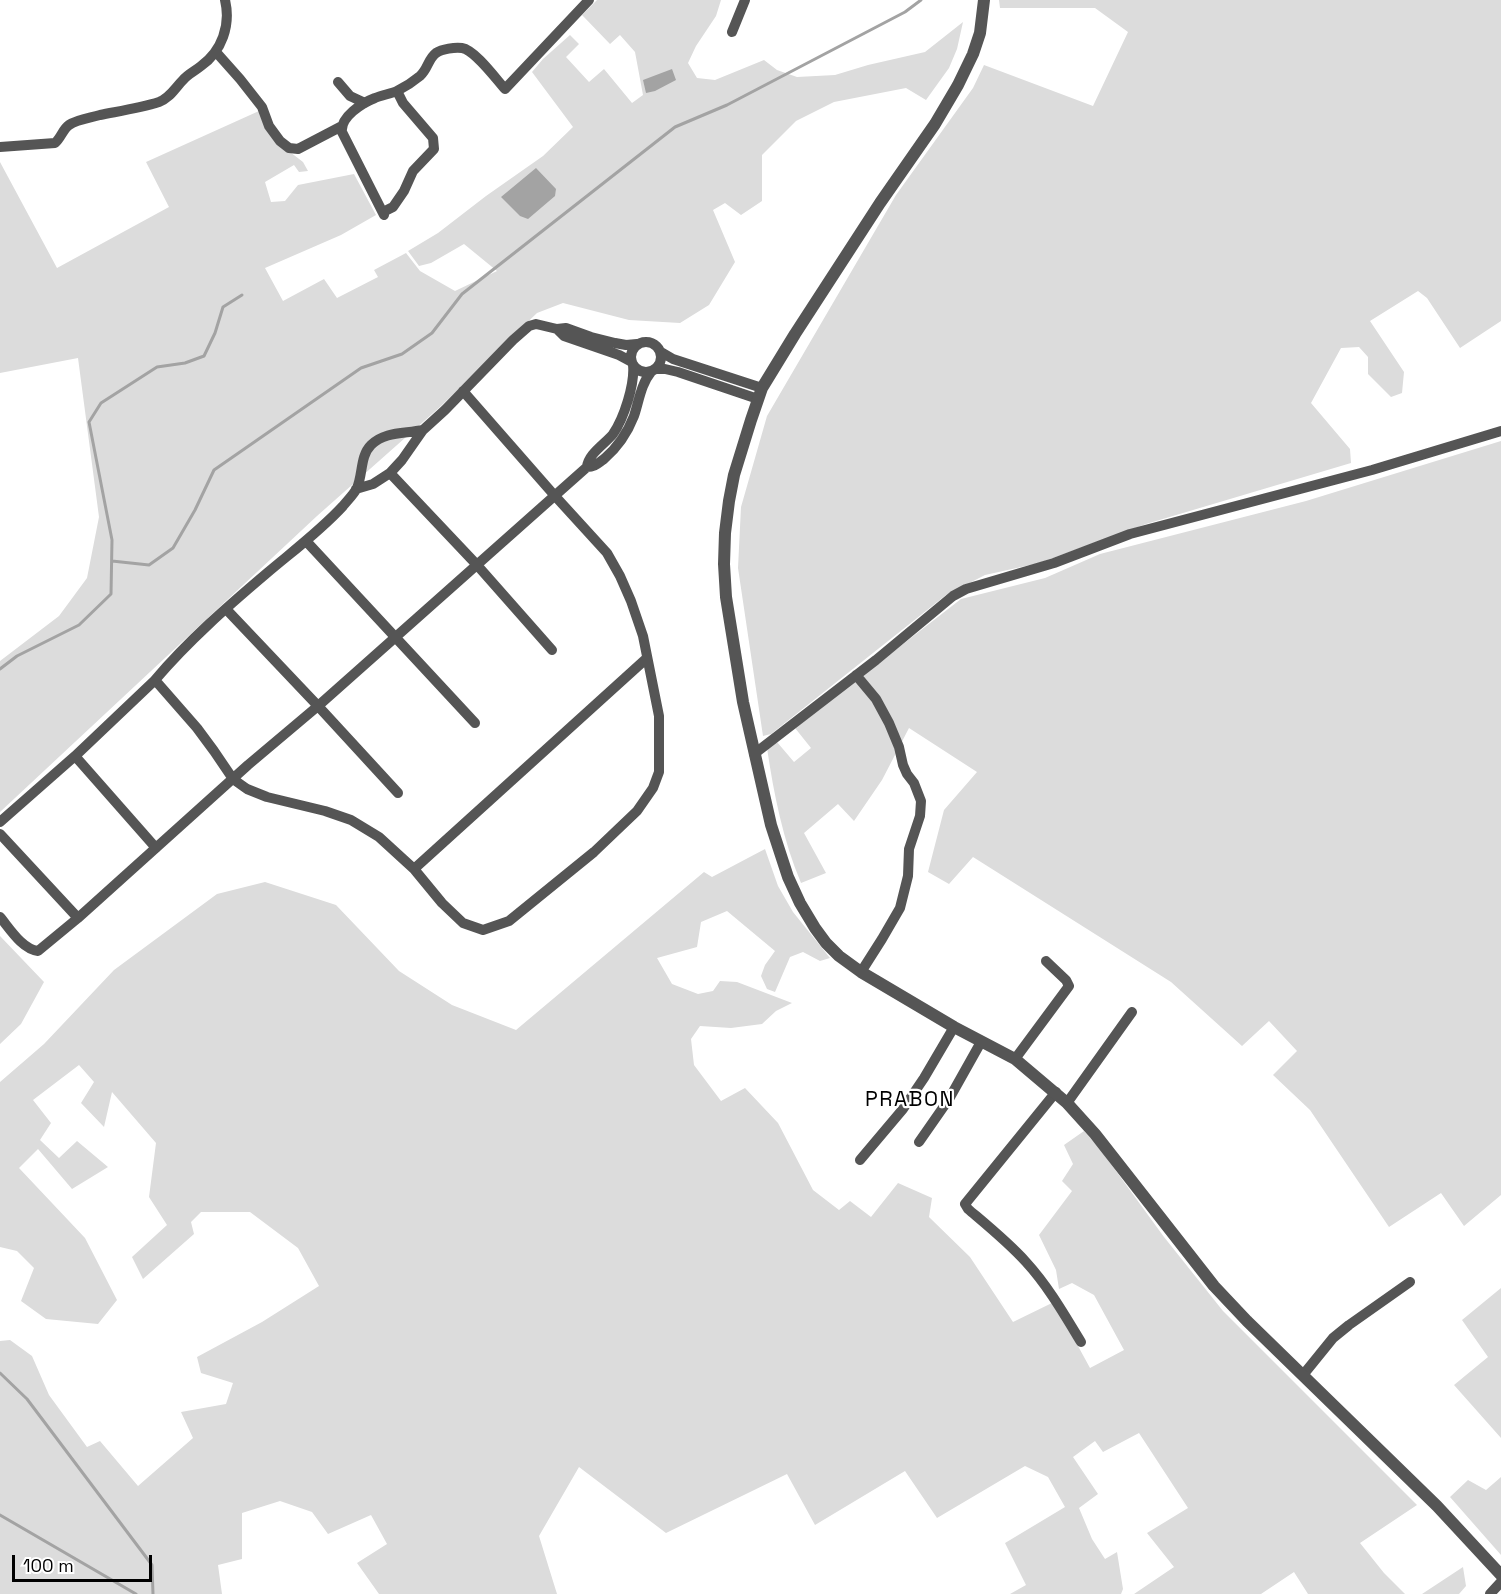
<!DOCTYPE html>
<html>
<head>
<meta charset="utf-8">
<style>
	body { margin:0 }
	#map { position:relative; width:1501px; height:1594px; overflow:hidden; background:#fff; font-family:"Space Grotesk",sans-serif }
	canvas { display:block }
	.scale { position:absolute; left:12px; top:1555px; width:140px; height:27px; box-sizing:border-box; border:3px solid #000; border-top:0; padding-left:8px; font-size:18px; line-height:21px; white-space:nowrap; color:#000; -webkit-text-stroke:4px #fff; paint-order:stroke }
</style>
</head>
<body>
<div id="map">
<canvas width="1501" height="1594"></canvas>
<div class="scale">100 m</div>
</div>
<script>
const ctx = document.querySelector('canvas').getContext('2d');
ctx.lineJoin = 'round';
function paint(path, color) { ctx.fillStyle = color; ctx.fill(path, 'evenodd'); }
function trace(path, color, width, dash) { ctx.strokeStyle = color; ctx.lineWidth = width; ctx.lineCap = dash ? 'butt' : 'round'; ctx.setLineDash(dash || []); ctx.stroke(path); }
function write(font, color, halo, rows, align = 'center') {
  ctx.font = font + ' "Space Grotesk",sans-serif'; ctx.lineWidth = 4.5; ctx.setLineDash([]); ctx.textBaseline = 'middle'; ctx.strokeStyle = halo; ctx.fillStyle = color; for (const [text, x, y, turn = 0] of rows) {
    ctx.save(); ctx.translate(x, y); ctx.rotate((+turn || 0) * Math.PI / 180); ctx.textAlign = isNaN(turn) ? turn : align; if (halo) ctx.strokeText(text, 0, 0); ctx.fillText(text, 0, 0); ctx.restore();
  }
}
paint(new Path2D(`
	M 597,0 L 721,0 L 716,16 L 696,46 L 688,63 L 697,78 L 715,80 L 764,60 L 777,70 L 797,77 L 835,75 L 868,65 L 925,52 L 963,22 L 957,49 L 949,68 L 926,100 L 906,88 L 834,102 L 796,121 L 762,155 L 762,201 L 741,215 L 725,203 L 713,210 L 735,262 L 709,305 L 680,323 L 629,320 L 563,303 L 537,313 L 441,406 L 317,516 L 0,812 L 0,661 L 59,616 L 87,578 L 99,517 L 78,358 L 0,373 L 0,162 L 57,268 L 169,207 L 146,162 L 259,111 L 277,142 L 303,162 L 308,171 L 299,172 L 294,165 L 265,182 L 271,202 L 285,201 L 298,185 L 354,174 L 376,215 L 341,235 L 265,268 L 283,301 L 324,279 L 337,298 L 378,277 L 374,270 L 406,253 L 420,271 L 455,291 L 497,271 L 464,244 L 431,263 L 419,266 L 408,251 L 438,233 L 486,196 L 543,156 L 573,127 L 532,72 L 543,59 L 570,35 L 579,44 L 566,57 L 589,82 L 604,69 L 632,103 L 643,95 L 635,52 L 620,35 L 610,44 L 582,15 Z
	M 999,0 L 1501,0 L 1501,321 L 1460,348 L 1427,298 L 1418,291 L 1370,321 L 1404,372 L 1402,393 L 1391,397 L 1368,374 L 1368,357 L 1359,347 L 1341,348 L 1311,403 L 1350,449 L 1351,463 L 1146,524 L 1039,563 L 985,575 L 946,595 L 771,734 L 763,736 L 738,568 L 741,507 L 767,416 L 896,195 L 973,88 L 984,65 L 1093,106 L 1128,32 L 1095,8 L 1000,8 Z
	M 1501,441 L 1501,1195 L 1464,1226 L 1441,1193 L 1389,1227 L 1310,1110 L 1273,1075 L 1297,1051 L 1269,1021 L 1242,1046 L 1171,982 L 973,857 L 949,884 L 928,872 L 944,810 L 977,772 L 909,728 L 882,780 L 854,821 L 838,804 L 804,833 L 826,873 L 801,883 C 783,840 774,795 767,748 L 777,742 L 794,762 L 811,748 L 795,728 L 961,599 L 1045,578 L 1100,554 L 1306,501 Z
	M 765,849 L 778,886 L 793,912 L 830,958 L 820,961 L 803,952 L 790,957 L 775,992 L 767,989 L 761,976 L 765,965 L 775,951 L 727,911 L 701,922 L 697,947 L 657,958 L 672,984 L 698,994 L 713,991 L 720,981 L 737,982 L 792,1003 L 776,1011 L 762,1024 L 731,1028 L 700,1026 L 691,1039 L 694,1065 L 721,1101 L 745,1088 L 778,1123 L 813,1190 L 839,1210 L 850,1201 L 871,1217 L 898,1183 L 932,1198 L 929,1217 L 970,1257 L 1013,1322 L 1054,1302 L 1090,1368 L 1124,1350 L 1094,1295 L 1072,1283 L 1059,1289 L 1056,1270 L 1039,1235 L 1072,1191 L 1062,1181 L 1073,1164 L 1064,1145 L 1084,1131 L 1100,1149 L 1164,1237 L 1223,1311 L 1417,1505 L 1360,1543 L 1384,1573 L 1405,1594 L 1308,1594 L 1294,1572 L 1261,1594 L 1134,1594 L 1174,1567 L 1147,1533 L 1188,1508 L 1139,1433 L 1103,1452 L 1095,1441 L 1073,1457 L 1098,1494 L 1079,1508 L 1092,1539 L 1105,1559 L 1117,1552 L 1123,1589 L 1121,1594 L 1010,1594 L 1026,1585 L 1005,1543 L 1065,1507 L 1048,1477 L 1025,1466 L 937,1518 L 905,1471 L 815,1525 L 787,1474 L 666,1533 L 579,1467 L 539,1536 L 557,1594 L 379,1594 L 357,1563 L 387,1544 L 371,1515 L 328,1534 L 312,1512 L 280,1501 L 242,1513 L 242,1559 L 218,1565 L 222,1594 L 0,1594 L 0,1341 L 10,1340 L 32,1356 L 49,1395 L 87,1447 L 100,1441 L 138,1486 L 193,1438 L 181,1412 L 226,1404 L 233,1383 L 201,1373 L 197,1357 L 262,1322 L 319,1286 L 298,1248 L 250,1212 L 201,1212 L 191,1222 L 194,1234 L 143,1279 L 132,1257 L 167,1225 L 149,1197 L 156,1143 L 112,1092 L 104,1127 L 81,1103 L 94,1082 L 79,1065 L 33,1100 L 51,1123 L 40,1140 L 59,1158 L 77,1141 L 108,1167 L 72,1189 L 38,1149 L 19,1168 L 85,1238 L 117,1300 L 98,1324 L 46,1319 L 21,1301 L 34,1268 L 17,1251 L 0,1247 L 0,1082 L 44,1044 L 114,970 L 217,894 L 265,882 L 336,905 L 399,971 L 452,1005 L 516,1030 L 704,872 L 712,877 Z
	M 0,936 L 44,982 L 21,1024 L 0,1044 Z
	M 1501,1288 L 1501,1438 L 1454,1385 L 1488,1357 L 1462,1320 Z
	M 1501,1477 L 1501,1555 L 1450,1497 L 1468,1480 L 1486,1490 Z
	M 1463,1567 L 1466,1586 L 1459,1594 L 1422,1594 Z`), '#dcdcdc');
paint(new Path2D(`
	M 672,69 L 676,80 L 655,91 L 646,93 L 643,80 Z
	M 536,168 L 556,189 L 555,196 L 528,219 L 520,216 L 501,197 Z`), '#a3a3a3');
trace(new Path2D(`
	M 112,561 L 149,565 L 173,548 L 195,510 L 214,470 L 361,368 L 402,354 L 432,333 L 462,294 L 675,127 L 727,105 L 905,12 L 921,0
	M 0,669 L 17,656 L 79,625 L 111,594 L 112,540 L 89,422 L 101,403 L 157,367 L 185,363 L 204,356 L 215,333 L 223,307 L 242,295
	M 0,1373 L 27,1399 L 152,1565 L 153,1594
	M 0,1515 L 136,1594`), '#a3a3a3', 3);
trace(new Path2D(`
	M 732,32 L 745,0
	M 216,52 L 240,79 L 262,107 L 269,126 L 280,141 L 289,148 L 298,149 L 342,126
	M 338,82 L 350,96 L 365,103
	M 0,147 L 55,143 C 61,138 63,129 69,125 C 78,119 90,118 100,115 C 120,111 140,108 159,102 C 170,98 175,88 183,80 C 188,74 195,71 201,66 C 222,51 231,25 225,0
	M 383,212 L 393,207 L 404,191 L 413,171 L 434,149 L 433,138 L 403,103 L 397,91
	M 384,215 L 342,132 C 340,117 362,103 375,98 C 382,95 390,94 397,91 C 405,87 414,81 420,76 C 428,69 428,59 436,53 C 442,49 455,47 462,48 C 475,50 496,79 505,89 L 589,0
	M 557,329 L 564,336 L 619,355 L 632,362
	M631 357a15 15 0 1 1 30 0a15 15 0 1 1-30 0Z
	M 661,352 L 673,359 L 762,388
	M 656,369 L 665,369 L 678,372 L 758,399
	M 423,430 C 405,434 385,431 371,445 C 360,456 363,474 357,488 C 354,494 347,501 343,506 C 320,531 293,551 267,573 C 228,606 188,641 155,680 L 197,728 L 214,751 L 233,779 L 247,789 L 267,797 L 325,811 L 351,820 L 379,837 L 414,869 L 442,903 L 463,923 L 483,930 L 509,921 L 594,852 L 637,811 L 653,788 L 659,772 L 659,716 L 643,636 L 631,601 L 620,576 L 607,553 L 555,496 L 463,391
	M 587,467 C 588,454 605,444 613,434 C 624,418 635,384 633,365
	M 390,473 L 477,565 L 552,650
	M 356,489 L 373,484 L 390,473 L 402,460 L 423,430 L 445,410 L 513,340 L 529,326 L 536,324 L 557,329 L 566,328 L 591,337 L 615,343 L 626,345 L 637,344
	M 306,541 L 475,723
	M 226,609 L 318,706 L 398,793
	M 856,675 L 876,699 L 889,723 L 899,747 L 903,765 L 907,774 L 914,783 L 921,801 L 920,816 L 909,849 L 908,876 L 900,908 L 882,939 L 861,972
	M 754,754 L 876,660 L 953,596 L 966,589 L 1054,563 L 1130,534 L 1372,470 L 1501,431
	M 75,756 L 156,848
	M 0,822 L 75,756 L 155,680
	M 0,834 L 78,918
	M 414,869 L 647,658
	M 0,917 C 10,929 22,949 38,951 L 78,918 L 248,765 L 318,706 L 587,467 C 595,467 598,463 604,459 C 618,447 627,434 634,416 C 639,401 641,384 651,372
	M 1015,1059 L 1069,986 L 1066,980 L 1046,961
	M 1056,1092 L 965,1204 L 968,1209 C 988,1226 1009,1243 1026,1262 C 1048,1286 1064,1314 1081,1342
	M 1067,1103 L 1132,1012
	M 919,1142 L 949,1099 L 981,1042
	M 860,1160 L 903,1109 L 924,1078 L 954,1027
	M 1303,1375 L 1333,1338 L 1349,1325 L 1410,1282
	M 1490,1594 L 1501,1582`), '#555', 10);
trace(new Path2D(`
	M 984,0 L 980,33 L 973,54 L 958,85 L 935,124 L 880,203 L 795,334 L 762,388 L 751,420 L 734,475 L 729,501 L 725,533 L 724,564 L 726,597 L 743,702 L 771,825 L 788,877 L 800,903 L 815,928 L 826,943 L 839,956 L 861,972 L 954,1027 L 1015,1059 L 1067,1103 L 1095,1134 L 1214,1286 L 1247,1321 L 1437,1506 L 1501,1575`), '#555', 12);
ctx.letterSpacing = '1.5px';
write('21px', '#000', '#fff', [
	["PRABON",910,1100]
]);
ctx.letterSpacing = '0px';
</script>
</body>
</html>
